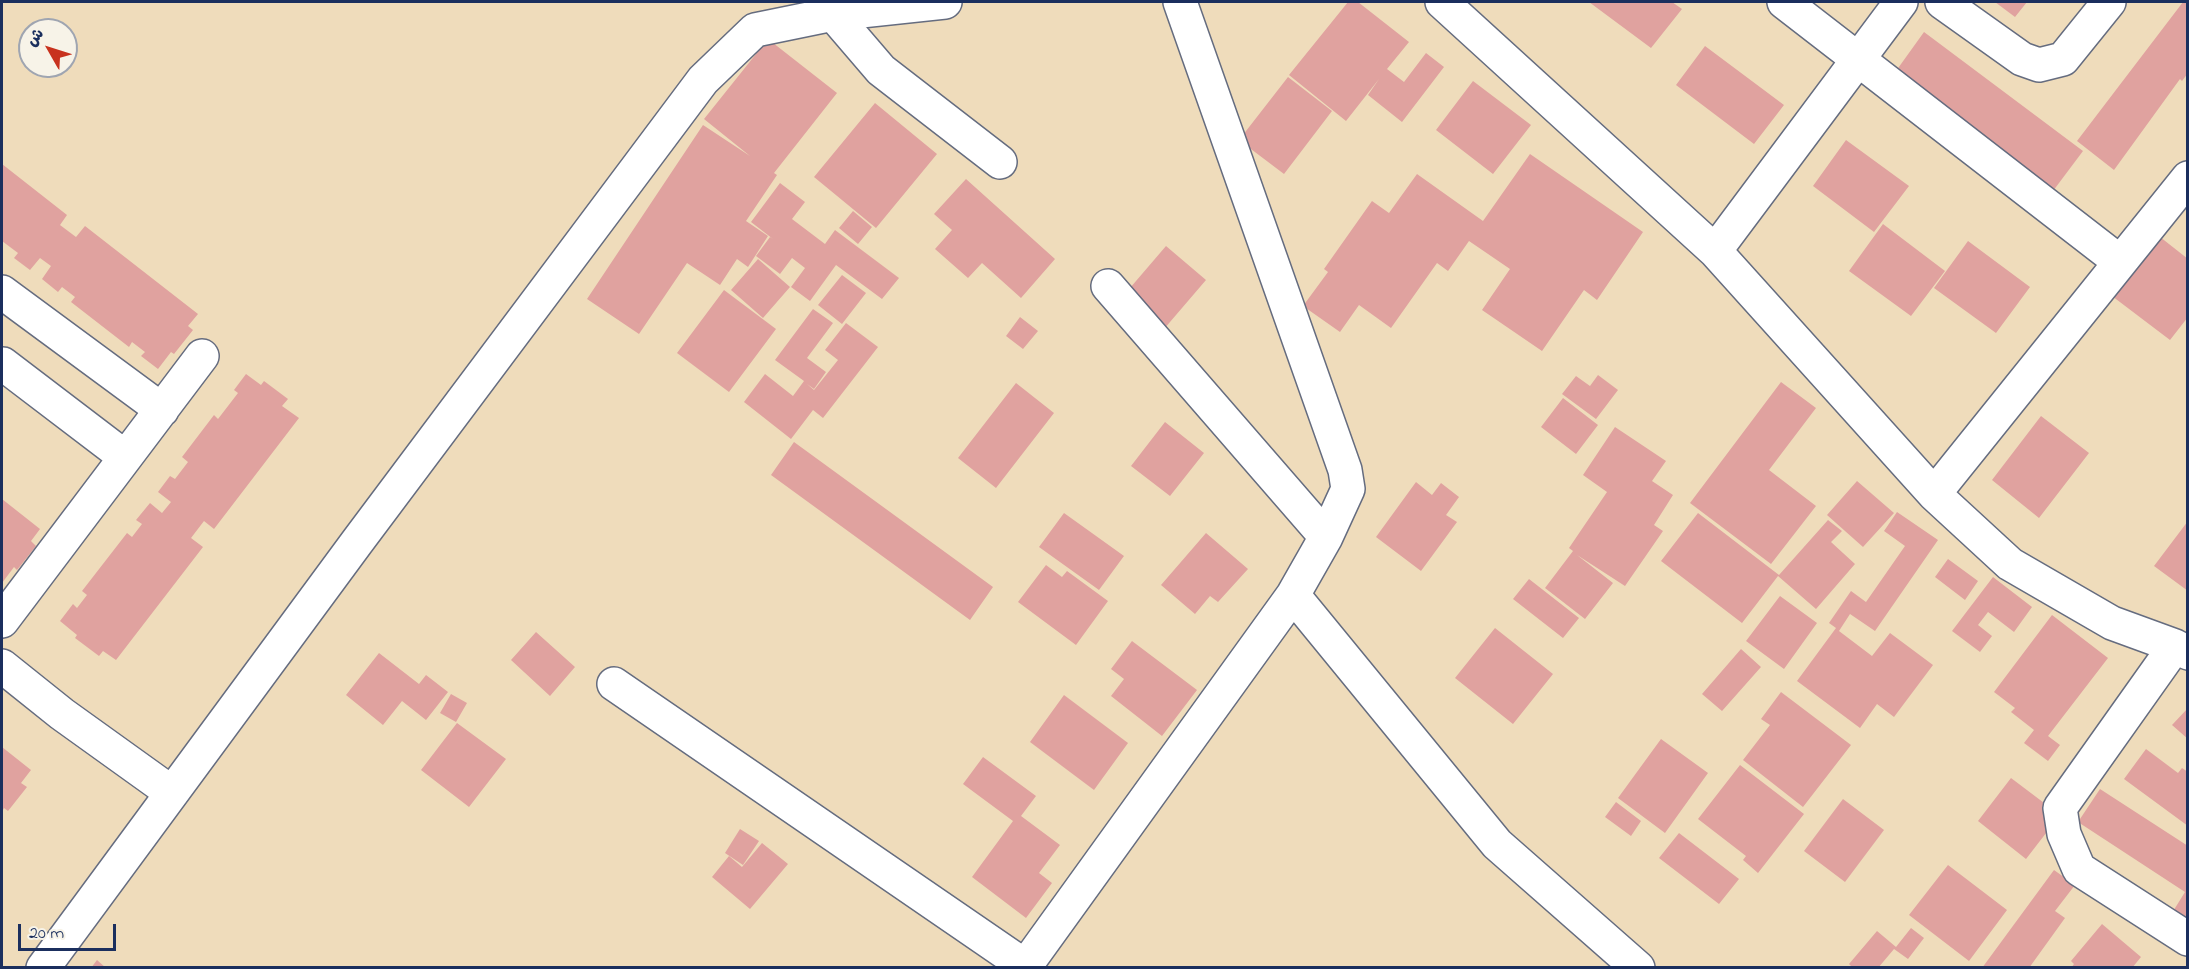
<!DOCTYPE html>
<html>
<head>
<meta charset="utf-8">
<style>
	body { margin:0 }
	#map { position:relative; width:2189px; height:969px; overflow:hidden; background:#efdcbb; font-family:"Indie Flower","Playpen Sans Arabic",sans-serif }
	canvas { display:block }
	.frame { position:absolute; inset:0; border:3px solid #1b2f5e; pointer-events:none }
	.north { position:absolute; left:18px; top:18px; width:60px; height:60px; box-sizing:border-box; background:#f7f3e8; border:2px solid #9fa5b1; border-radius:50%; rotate:309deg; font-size:16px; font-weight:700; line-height:24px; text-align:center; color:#1b2f5e }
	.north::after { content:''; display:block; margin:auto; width:21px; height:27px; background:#c8321e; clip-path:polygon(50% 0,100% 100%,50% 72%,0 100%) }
	.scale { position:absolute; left:18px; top:924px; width:98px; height:27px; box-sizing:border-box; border:3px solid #1b2f5e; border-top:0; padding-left:8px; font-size:18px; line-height:21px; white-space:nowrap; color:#1b2f5e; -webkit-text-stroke:4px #f7f3e8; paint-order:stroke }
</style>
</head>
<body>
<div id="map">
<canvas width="2189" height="969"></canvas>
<div class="frame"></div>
<div class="north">ش</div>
<div class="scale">20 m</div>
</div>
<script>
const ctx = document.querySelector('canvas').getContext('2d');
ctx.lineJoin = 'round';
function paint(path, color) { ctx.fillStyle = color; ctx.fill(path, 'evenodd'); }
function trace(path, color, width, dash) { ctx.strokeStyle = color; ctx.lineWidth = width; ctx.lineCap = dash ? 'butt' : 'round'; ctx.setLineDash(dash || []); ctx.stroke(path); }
paint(new Path2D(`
	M 1348,2 L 1358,2 L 1409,42 L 1387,69 L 1404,82 L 1426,53 L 1444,67 L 1402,122 L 1368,95 L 1379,79 L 1346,121 L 1289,75 Z
	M 1589,2 L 1672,2 L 1682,9 L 1651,48 Z
	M 1995,2 L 2027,2 L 2015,17 Z
	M 2183,2 L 2188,2 L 2188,73 L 2182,81 L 2180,79 L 2114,170 L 2077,141 Z
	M 1924,32 L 2083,151 L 2053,191 L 1896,71 Z
	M 768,39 L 837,93 L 774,173 L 777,175 L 746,221 L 768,236 L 748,267 L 737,259 L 720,285 L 687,263 L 639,334 L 587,299 L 703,125 L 750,156 L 704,119 Z
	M 1705,46 L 1784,105 L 1754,144 L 1676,85 Z
	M 1288,77 L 1332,111 L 1284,174 L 1239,140 Z
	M 1473,81 L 1531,125 L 1493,174 L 1436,130 Z
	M 875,103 L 937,154 L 876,228 L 814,177 Z
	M 1846,140 L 1909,186 L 1874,232 L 1813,186 Z
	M 1530,154 L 1643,232 L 1597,300 L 1584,290 L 1542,351 L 1482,310 L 1510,269 L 1469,241 L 1448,271 L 1437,263 L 1391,328 L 1359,305 L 1340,332 L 1303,306 L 1328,272 L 1324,269 L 1372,201 L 1389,213 L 1417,174 L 1483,221 Z
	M 2,164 L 67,215 L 60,225 L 76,237 L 85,226 L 198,314 L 188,326 L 193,330 L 174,354 L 171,352 L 158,369 L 141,356 L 145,352 L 132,342 L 129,347 L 71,302 L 75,297 L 62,287 L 58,292 L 42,279 L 51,266 L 40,258 L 30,270 L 14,258 L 18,253 L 2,241 Z
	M 966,179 L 1055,259 L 1021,298 L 982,263 L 968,278 L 935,249 L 952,230 L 934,214 Z
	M 780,183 L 805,202 L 792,219 L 825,244 L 835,230 L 899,278 L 882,299 L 836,265 L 810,301 L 791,287 L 805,268 L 792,258 L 780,274 L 756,256 L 770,237 L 773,239 L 751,222 Z
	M 853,211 L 872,227 L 858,244 L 839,228 Z
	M 1883,224 L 1945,271 L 1911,316 L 1849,271 Z
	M 2155,233 L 2188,259 L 2188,317 L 2170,340 L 2108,293 Z
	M 1968,241 L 2030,287 L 1996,333 L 1934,288 Z
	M 1166,246 L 1206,280 L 1158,336 L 1118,302 Z
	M 758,259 L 790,287 L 763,318 L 731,290 Z
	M 842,275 L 866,293 L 842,324 L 818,305 Z
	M 724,290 L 776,329 L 729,392 L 677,353 Z
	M 813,309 L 833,323 L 807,358 L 826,372 L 814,389 L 807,384 L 814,390 L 838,360 L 825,350 L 846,323 L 878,347 L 823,418 L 813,410 L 791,439 L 744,402 L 765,374 L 793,396 L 804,381 L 775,360 Z
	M 1020,317 L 1038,331 L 1023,349 L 1006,336 Z
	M 246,374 L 261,385 L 264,381 L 288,399 L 282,406 L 299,418 L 214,529 L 204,521 L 191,538 L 203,547 L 116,660 L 103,651 L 99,656 L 75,638 L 77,635 L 60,621 L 73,604 L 77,608 L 87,595 L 82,591 L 127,533 L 132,537 L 142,524 L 136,520 L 150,503 L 162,513 L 171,502 L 158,492 L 170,476 L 175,479 L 188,462 L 182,457 L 214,415 L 218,419 L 238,393 L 234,390 Z
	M 1598,375 L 1618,390 L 1596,419 L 1562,394 L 1576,376 L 1590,386 Z
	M 1781,382 L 1816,408 L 1769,470 L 1816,506 L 1771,564 L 1690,503 Z
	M 1016,383 L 1054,413 L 996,488 L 958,458 Z
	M 1563,398 L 1598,425 L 1576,454 L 1541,427 Z
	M 2041,416 L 2089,453 L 2039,518 L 1992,480 Z
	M 1165,422 L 1204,453 L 1170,496 L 1131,466 Z
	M 1615,427 L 1666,461 L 1652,481 L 1673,495 L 1654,525 L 1663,531 L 1625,586 L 1577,555 L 1613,583 L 1585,619 L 1545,588 L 1573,551 L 1569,548 L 1607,492 L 1583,475 Z
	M 794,442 L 993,587 L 970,620 L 771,475 Z
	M 1857,481 L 1894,513 L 1863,547 L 1827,515 Z
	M 1416,482 L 1432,495 L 1441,483 L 1459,497 L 1446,515 L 1457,522 L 1421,571 L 1376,537 Z
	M 2,499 L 40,529 L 31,541 L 36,546 L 17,570 L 14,567 L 2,583 Z
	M 1897,512 L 1938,540 L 1875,631 L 1850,614 L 1839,631 L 1872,656 L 1890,633 L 1933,665 L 1894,717 L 1877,704 L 1860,728 L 1797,681 L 1836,628 L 1829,623 L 1851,591 L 1866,602 L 1905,546 L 1884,531 Z
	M 1064,513 L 1124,556 L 1099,590 L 1039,547 Z
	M 1698,513 L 1779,575 L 1828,520 L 1842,531 L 1831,542 L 1855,564 L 1816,609 L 1778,576 L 1742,623 L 1661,561 Z
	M 2188,521 L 2188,591 L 2154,566 Z
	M 1206,533 L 1248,569 L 1218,602 L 1210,596 L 1195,614 L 1161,585 Z
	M 1948,559 L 1978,581 L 1965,600 L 1935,577 Z
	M 1046,565 L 1062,577 L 1067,571 L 1108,601 L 1076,645 L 1018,602 Z
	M 1993,577 L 2032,607 L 2014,632 L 1988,612 L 1978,625 L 1992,636 L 1980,652 L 1952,631 Z
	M 1529,579 L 1579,618 L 1563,638 L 1513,599 Z
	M 1780,596 L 1817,623 L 1784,669 L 1746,641 Z
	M 2052,615 L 2108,658 L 2048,736 L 2060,745 L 2048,761 L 2024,743 L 2034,730 L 2011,712 L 2015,708 L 1994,692 Z
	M 1495,628 L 1553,674 L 1513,724 L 1455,678 Z
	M 536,632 L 575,667 L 550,696 L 511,660 Z
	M 1132,641 L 1197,690 L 1162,736 L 1111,696 L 1124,679 L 1111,669 Z
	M 1741,649 L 1761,667 L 1722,711 L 1702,694 Z
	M 379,653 L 419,684 L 426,675 L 448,692 L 426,720 L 402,701 L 383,725 L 346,695 Z
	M 1781,692 L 1851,745 L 1803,807 L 1743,760 L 1770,725 L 1761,719 Z
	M 451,694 L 467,703 L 456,722 L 440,713 Z
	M 1064,695 L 1128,743 L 1094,790 L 1030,742 Z
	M 2188,708 L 2188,739 L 2172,725 Z
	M 457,723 L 506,759 L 469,807 L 421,770 Z
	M 1661,739 L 1708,773 L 1665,833 L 1618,798 Z
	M 2,747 L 31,770 L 21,783 L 27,787 L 8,811 L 4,808 L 2,812 Z
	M 2146,749 L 2178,773 L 2182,768 L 2188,772 L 2188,826 L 2124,779 Z
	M 983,757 L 1036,796 L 1021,816 L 1060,845 L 1039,873 L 1052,883 L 1026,918 L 972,877 L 1013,821 L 963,784 Z
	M 1740,765 L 1804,814 L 1758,873 L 1743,860 L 1746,856 L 1698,819 Z
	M 2011,778 L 2060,815 L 2026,859 L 1978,821 Z
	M 2100,789 L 2188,846 L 2188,924 L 2172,913 L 2185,892 L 2078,822 Z
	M 1843,799 L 1884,830 L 1845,882 L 1804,851 Z
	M 1616,802 L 1641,821 L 1631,836 L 1605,817 Z
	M 740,829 L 759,841 L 743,865 L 725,853 Z
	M 1679,833 L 1739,879 L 1719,904 L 1659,858 Z
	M 762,843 L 788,864 L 750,909 L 712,877 L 729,856 L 742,867 Z
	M 1948,865 L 2007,910 L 1969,961 L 1909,915 Z
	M 2054,870 L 2075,885 L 2055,911 L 2065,918 L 2029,968 L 1982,968 Z
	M 2102,924 L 2141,957 L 2132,968 L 2071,968 L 2074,964 L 2071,961 Z
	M 1911,928 L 1924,938 L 1908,959 L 1894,949 L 1878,968 L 1853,968 L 1849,964 L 1877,931 L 1896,947 Z
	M 97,960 L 106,968 L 91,968 Z`), '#e0a29f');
const minor = new Path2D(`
	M 1442,2 L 1715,251 L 1934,494
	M 1784,2 L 2120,262
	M 1942,2 L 2022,59 L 2039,65 L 2063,59 L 2109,2
	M 833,14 L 881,70 L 1000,162
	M 2188,178 L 1934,494 L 2010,564 L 2112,623 L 2175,646 L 2188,653
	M 1715,251 L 1901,2
	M 1108,286 L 1326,537
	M 2,292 L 162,410
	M 3,364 L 125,457
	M 1293,595 L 1497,844 L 1638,968
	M 2,621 L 202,356
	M 2175,646 L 2060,808 L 2064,834 L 2079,869 L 2188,939
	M 2,666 L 62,714 L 172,793
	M 614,684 L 1025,966
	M 43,968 L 357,542 L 703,80 L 755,30 L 833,14 L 945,2
	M 1024,968 L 1293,595 L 1326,537 L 1348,489 L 1345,470 L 1180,2`);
trace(minor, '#656c7f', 36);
trace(minor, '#fff', 33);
</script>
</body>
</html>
